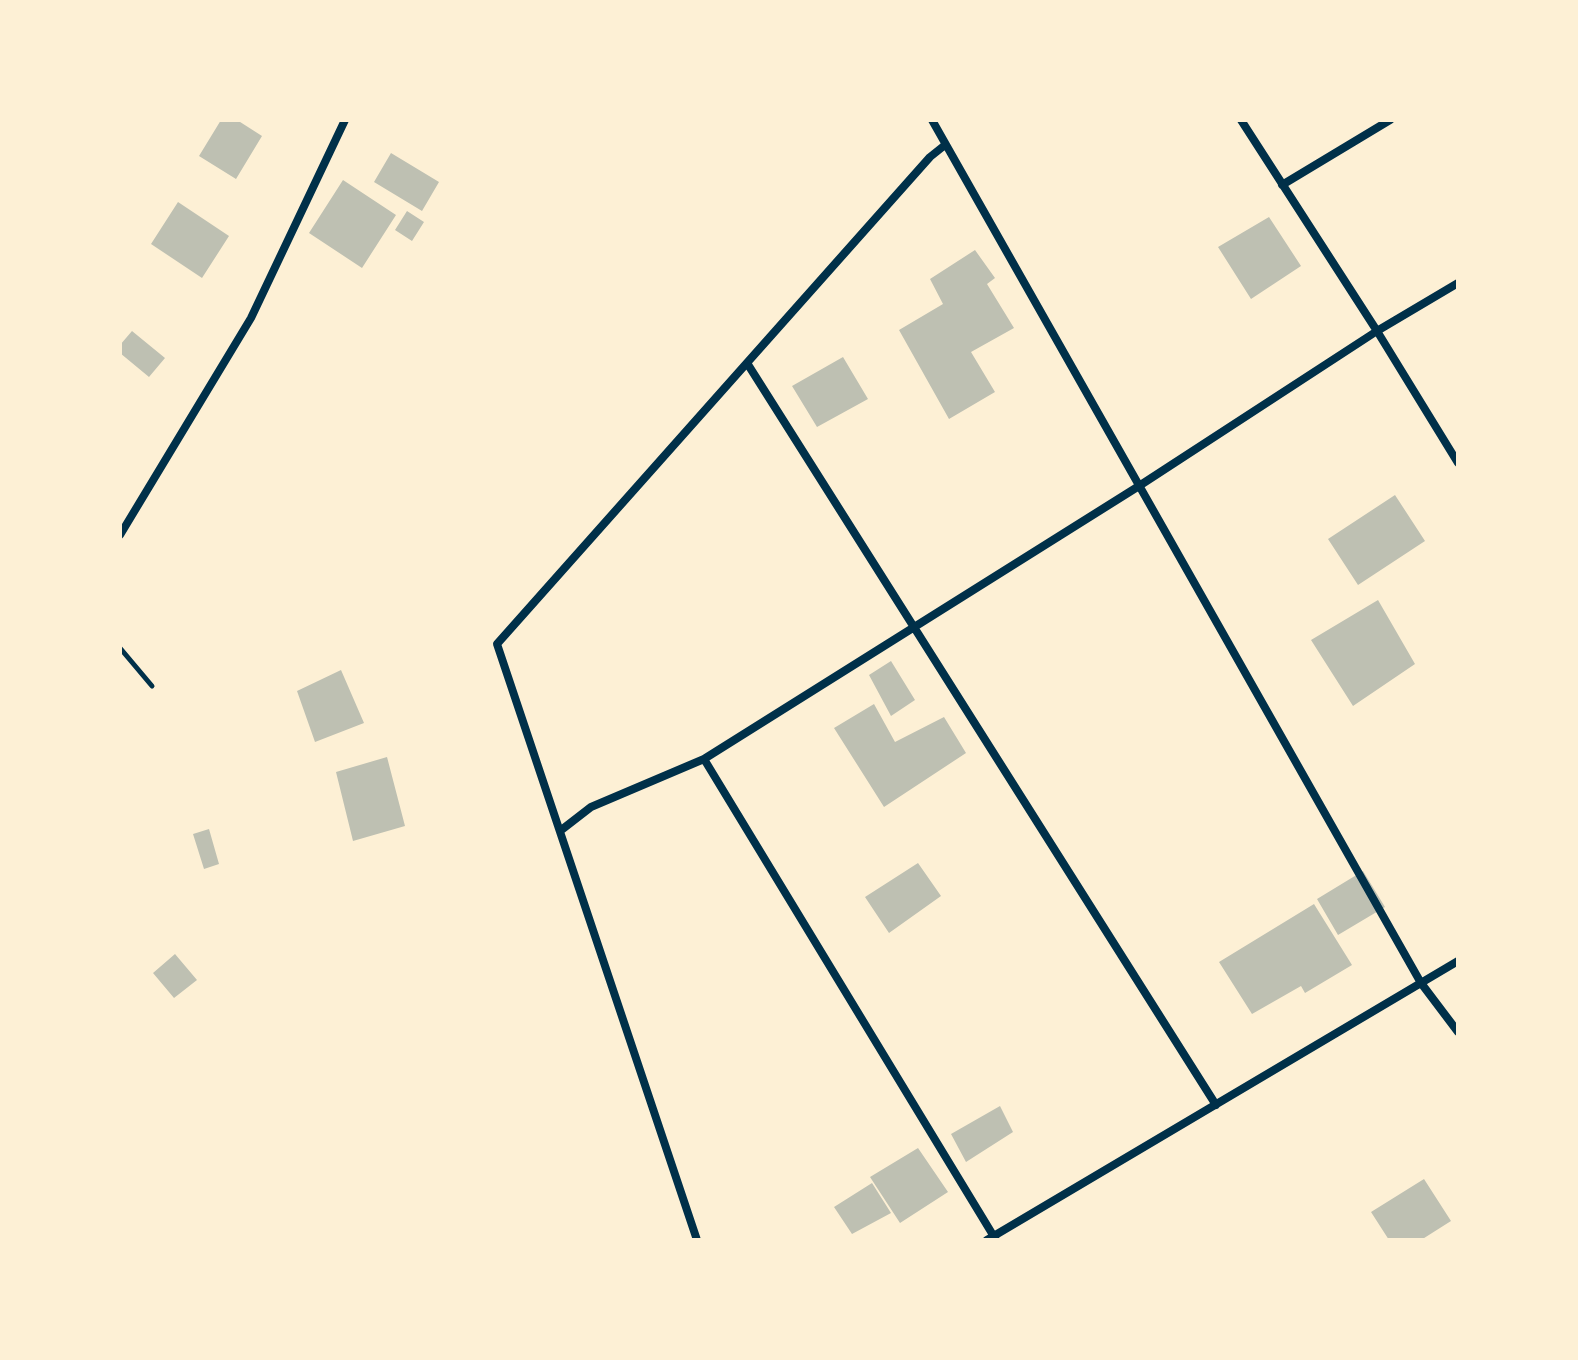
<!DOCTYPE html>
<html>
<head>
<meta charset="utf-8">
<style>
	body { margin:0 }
	#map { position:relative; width:1578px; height:1360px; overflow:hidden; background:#fdf0d5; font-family:Barlow,sans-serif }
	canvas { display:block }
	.frame { position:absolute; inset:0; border:122px solid #fdf0d5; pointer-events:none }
</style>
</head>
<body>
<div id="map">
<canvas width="1578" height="1360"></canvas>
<div class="frame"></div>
</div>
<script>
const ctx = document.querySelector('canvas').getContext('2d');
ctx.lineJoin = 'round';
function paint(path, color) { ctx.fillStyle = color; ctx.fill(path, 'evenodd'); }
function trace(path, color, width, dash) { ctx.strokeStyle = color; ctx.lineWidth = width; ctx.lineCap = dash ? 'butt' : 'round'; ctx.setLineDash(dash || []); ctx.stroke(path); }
paint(new Path2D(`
	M 221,120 L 237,120 L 262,136 L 236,179 L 199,156 Z
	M 391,153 L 439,182 L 422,211 L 374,182 Z
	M 343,180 L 396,215 L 362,268 L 309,233 Z
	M 178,202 L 229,236 L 202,278 L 151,244 Z
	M 407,211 L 424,222 L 412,241 L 395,230 Z
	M 1269,217 L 1301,266 L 1251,299 L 1218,247 Z
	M 975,250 L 995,278 L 987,284 L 1014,328 L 971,352 L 995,392 L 949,419 L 899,330 L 943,304 L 930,279 Z
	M 132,331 L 165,358 L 149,377 L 120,353 L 120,345 Z
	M 843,357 L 868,399 L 817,427 L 792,386 Z
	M 1395,495 L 1425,541 L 1358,585 L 1328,539 Z
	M 1378,600 L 1415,664 L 1353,706 L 1311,640 Z
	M 891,661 L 915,700 L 891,716 L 869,675 Z
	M 341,670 L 364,723 L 315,742 L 297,691 Z
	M 874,704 L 895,742 L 944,717 L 966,753 L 884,807 L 834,728 Z
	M 387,757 L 405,826 L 353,841 L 336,772 Z
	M 209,829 L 219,864 L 204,869 L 193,834 Z
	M 918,863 L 941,896 L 889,933 L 865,897 Z
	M 1363,871 L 1385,907 L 1338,935 L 1317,899 Z
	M 1314,904 L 1352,965 L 1305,993 L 1301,986 L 1252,1014 L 1219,962 Z
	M 175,954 L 197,980 L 174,998 L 153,973 Z
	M 1000,1106 L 1013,1132 L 966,1162 L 951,1134 Z
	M 918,1148 L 948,1192 L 900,1223 L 870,1177 Z
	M 1424,1179 L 1451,1221 L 1421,1240 L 1389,1240 L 1371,1212 Z
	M 872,1183 L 891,1213 L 852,1234 L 834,1207 Z`), '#bec0b2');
trace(new Path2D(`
	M 120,648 L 152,686`), '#003049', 5);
trace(new Path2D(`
	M 932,120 L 1421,983 L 1458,1032
	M 1241,120 L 1377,331 L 1458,463
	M 1282,185 L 1390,120
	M 747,363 L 1216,1105
	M 120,535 L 251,318 L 345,120
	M 704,759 L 996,1240
	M 560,831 L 591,807 L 704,759 L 1139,486 L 1377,331 L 1458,283
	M 697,1240 L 497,644 L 930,157 L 945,145
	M 987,1240 L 1458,961`), '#003049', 8);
</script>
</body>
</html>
